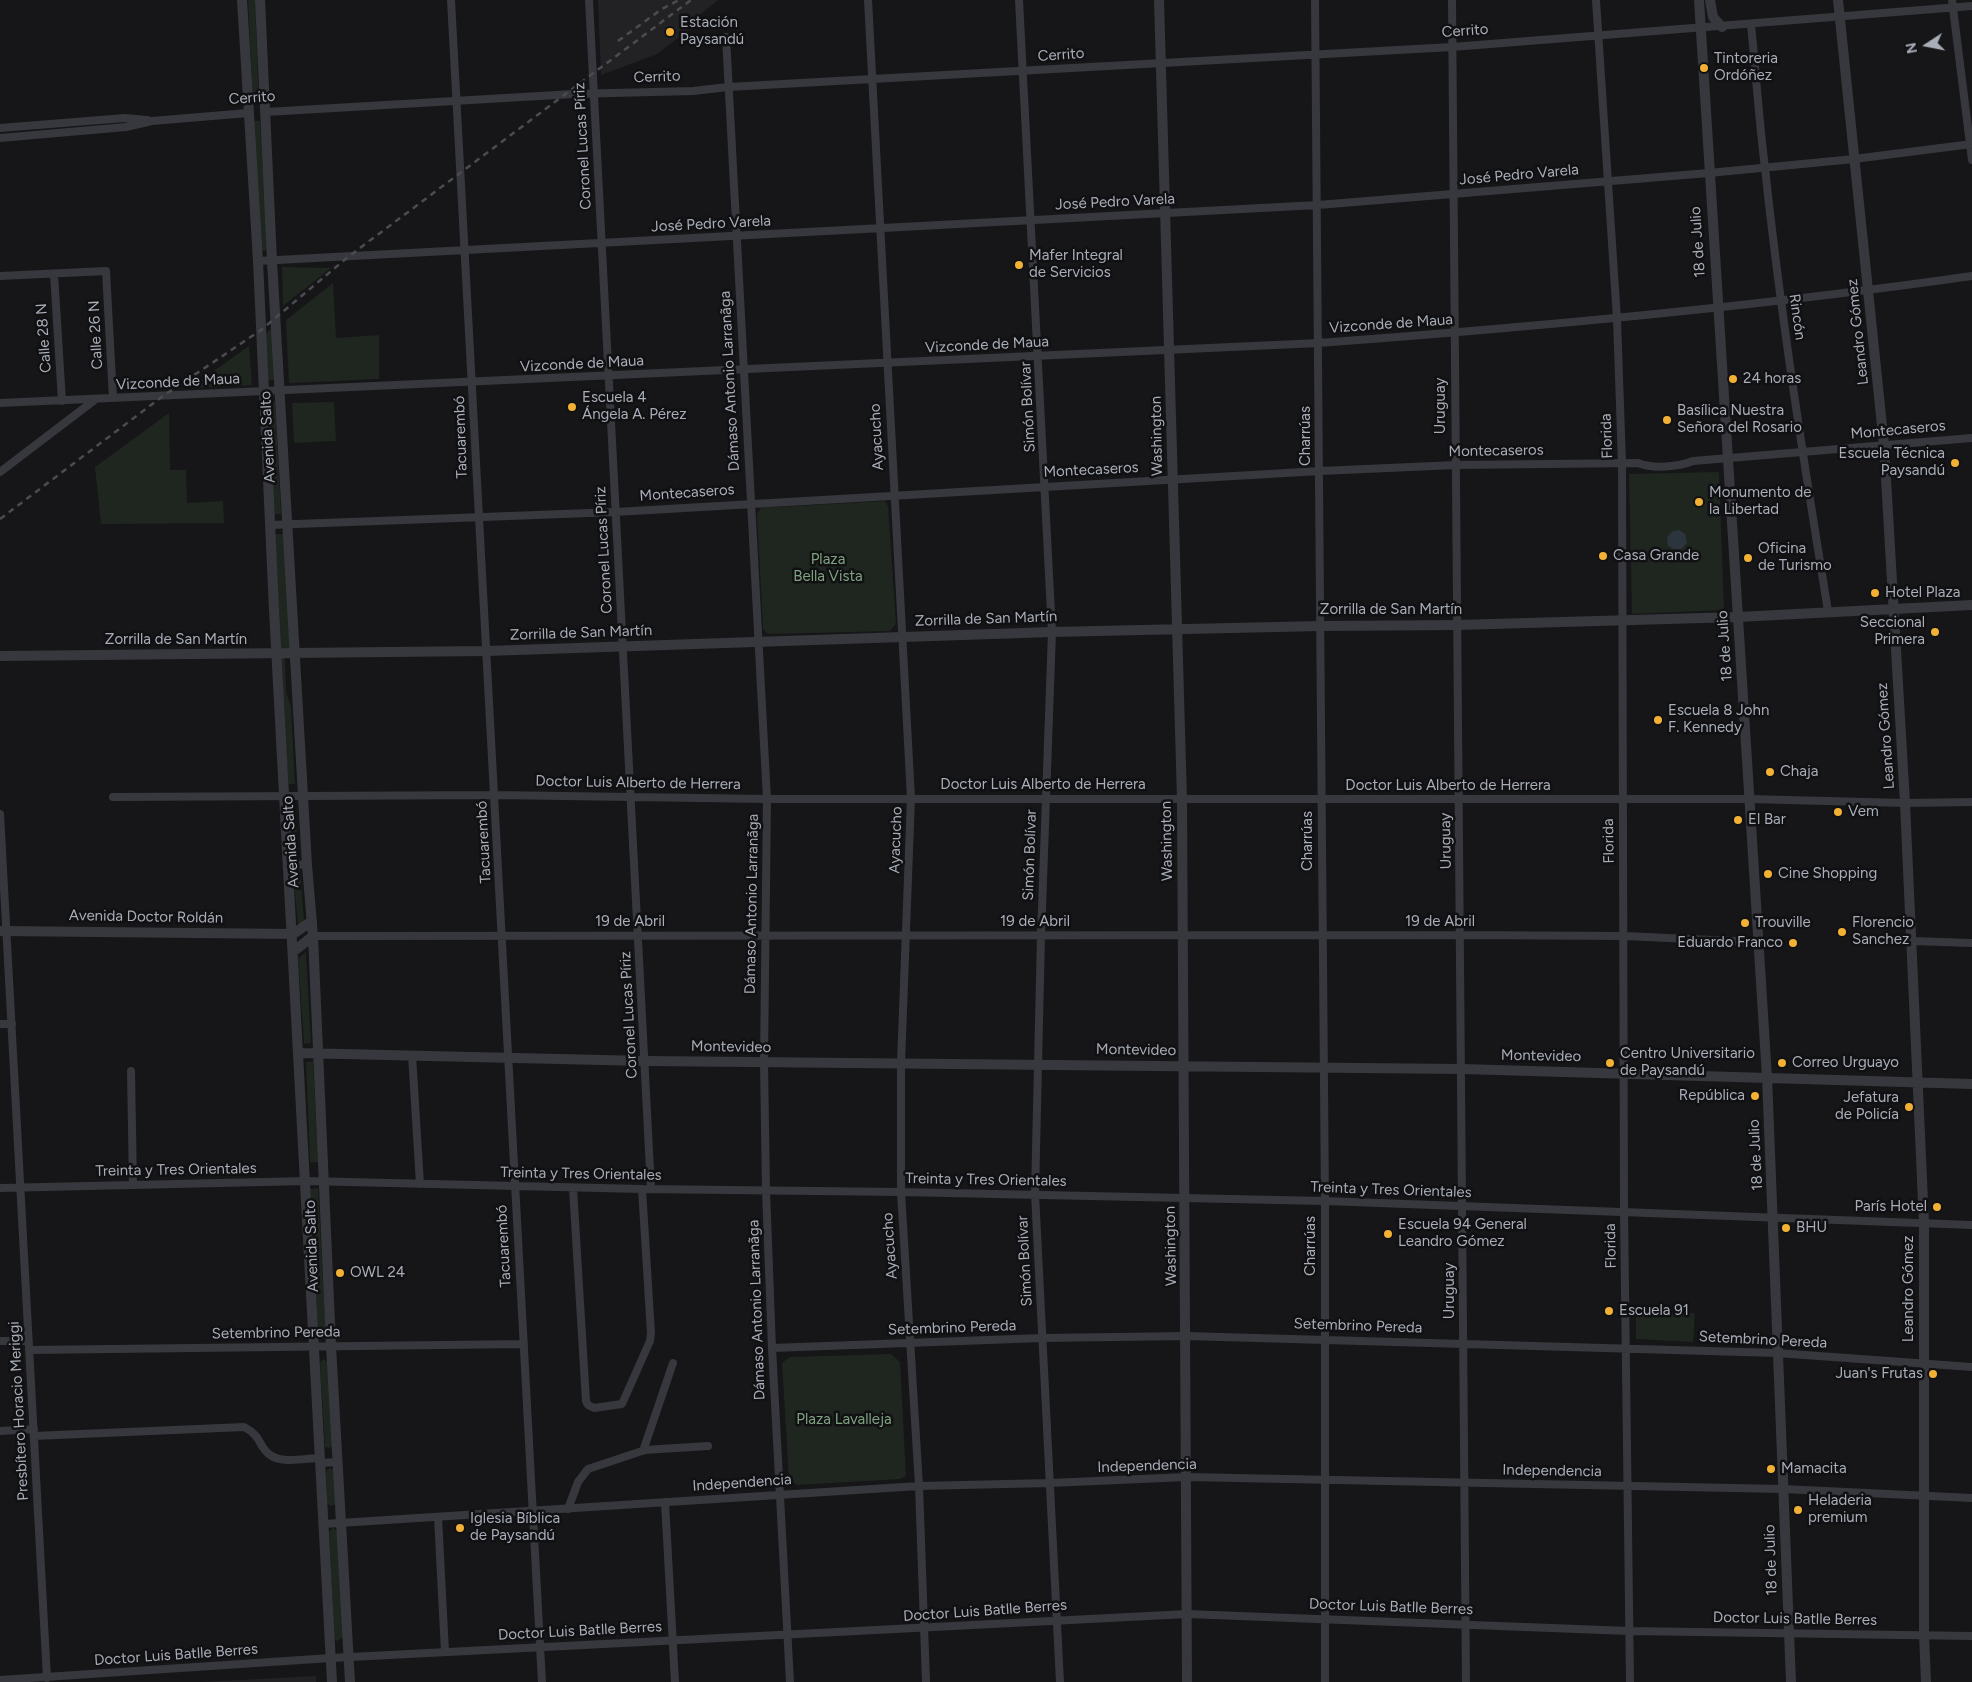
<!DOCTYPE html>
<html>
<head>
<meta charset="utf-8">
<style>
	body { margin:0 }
	#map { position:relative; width:1972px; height:1682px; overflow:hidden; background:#161618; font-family:Figtree,sans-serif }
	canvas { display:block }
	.north { position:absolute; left:1902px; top:20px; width:50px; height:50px; -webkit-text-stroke:4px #111113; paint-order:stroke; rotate:259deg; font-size:14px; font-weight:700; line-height:20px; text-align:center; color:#a8adb8 }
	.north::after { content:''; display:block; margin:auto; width:18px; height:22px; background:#a8adb8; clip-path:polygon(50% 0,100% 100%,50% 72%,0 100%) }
</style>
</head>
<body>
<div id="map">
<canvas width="1972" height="1682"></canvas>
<div class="north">N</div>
</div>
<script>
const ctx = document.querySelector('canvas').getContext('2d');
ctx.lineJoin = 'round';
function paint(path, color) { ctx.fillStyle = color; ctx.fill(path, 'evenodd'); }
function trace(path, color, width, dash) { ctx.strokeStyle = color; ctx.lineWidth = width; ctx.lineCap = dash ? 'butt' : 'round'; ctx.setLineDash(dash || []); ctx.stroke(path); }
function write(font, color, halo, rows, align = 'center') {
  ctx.font = font + ' Figtree,sans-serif'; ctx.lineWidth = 5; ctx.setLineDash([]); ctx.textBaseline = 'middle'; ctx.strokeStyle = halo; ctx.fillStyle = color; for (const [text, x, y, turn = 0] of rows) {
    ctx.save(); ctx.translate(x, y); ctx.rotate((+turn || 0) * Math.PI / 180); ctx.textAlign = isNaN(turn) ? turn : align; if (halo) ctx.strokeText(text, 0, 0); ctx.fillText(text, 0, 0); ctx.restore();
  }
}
paint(new Path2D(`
	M 598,0 L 718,0 L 695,19 L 694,26 L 657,54 L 601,75 Z
	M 316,1676 L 316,1682 L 201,1682 Z`), '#222225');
paint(new Path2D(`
	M 248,0 L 255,0 L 259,103 L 253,103 Z
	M 253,121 L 260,121 L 268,250 L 261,251 Z
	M 282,267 L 331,268 L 283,306 Z
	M 333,283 L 336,338 L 379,335 L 379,379 L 289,383 L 286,320 Z
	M 272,328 L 275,380 L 268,380 L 266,334 Z
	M 249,346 L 252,385 L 190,388 Z
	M 268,402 L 275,402 L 281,514 L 274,514 Z
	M 334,402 L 336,441 L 294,443 L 292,403 Z
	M 169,413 L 170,470 L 186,470 L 187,503 L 223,501 L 224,523 L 101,524 L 95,467 Z
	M 1719,472 L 1724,610 L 1632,614 L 1629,474 Z
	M 885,501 L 888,506 L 896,624 L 890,631 L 768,634 L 763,629 L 757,513 L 761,508 Z
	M 275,534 L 284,534 L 291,648 L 280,649 Z
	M 285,657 L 286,692 L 291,706 L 295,784 L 288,784 L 281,658 Z
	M 295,803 L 298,857 L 291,857 L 288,804 Z
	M 300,870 L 304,921 L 298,924 L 293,871 Z
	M 306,952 L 311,1043 L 304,1044 L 298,958 Z
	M 313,1061 L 318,1162 L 310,1162 L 306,1062 Z
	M 318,1188 L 326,1338 L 318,1339 L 310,1189 Z
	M 1636,1311 L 1695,1313 L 1693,1342 L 1636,1339 Z
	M 891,1354 L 900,1362 L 906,1476 L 900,1479 L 797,1485 L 789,1479 L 782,1363 L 790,1357 Z
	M 324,1359 L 327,1362 L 334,1446 L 329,1448 L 325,1447 L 320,1362 Z
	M 330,1468 L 335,1470 L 337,1503 L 332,1506 L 327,1504 L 326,1471 Z
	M 333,1528 L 338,1531 L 344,1637 L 337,1641 L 334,1638 L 329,1532 Z`), '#1e261f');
paint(new Path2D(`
	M 1679,530 L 1685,534 L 1687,543 L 1681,549 L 1676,550 L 1668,546 L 1667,537 L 1673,531 Z`), '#2c353c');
trace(new Path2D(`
	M 451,0 L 542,1682
	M 589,0 L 651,1189
	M 868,0 L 911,798 L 901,1063 L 901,1192 L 919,1486 L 926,1682
	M 1019,0 L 1052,632 L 1041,936 L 1035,1194 L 1060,1682
	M 1315,0 L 1325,1201 L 1325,1682
	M 1452,0 L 1466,1682
	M 1596,0 L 1617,319 L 1622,463 L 1624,1211 L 1630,1682
	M 1952,0 L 1972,160
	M 1751,25 C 1756,73 1759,121 1765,168 C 1781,317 1804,464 1828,611
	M 726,37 L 767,799 L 764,1062 L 766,1190 L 772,1348 L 790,1682
	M 266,112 L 573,94 L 693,91 L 728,87 L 1452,47 L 1972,6
	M 0,128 L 125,118 L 147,120
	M 0,138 L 126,127 L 152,121 L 248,113
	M 258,261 L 1318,205 L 1709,173 L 1854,159 L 1972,144
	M 54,274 L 62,401
	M 0,276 L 106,271 L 113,398
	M 0,403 L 1319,343 C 1537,327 1755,307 1972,276
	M 0,472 L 96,399
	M 270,525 L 616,512 L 1320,471 L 1456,465 L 1638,463 C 1653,469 1678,467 1693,461 L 1972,438
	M 113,797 L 495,795 L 767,799 L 1748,799 L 1905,803 L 1972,802
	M 0,814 L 47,1678
	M 288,864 L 307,865
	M 313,936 L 1461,935 L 1624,936 L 1757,942
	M 1912,941 L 1972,943
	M 0,1024 L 12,1024
	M 412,1055 L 420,1184
	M 131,1071 L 133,1185
	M 0,1188 L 307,1181 L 642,1189 L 901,1192 L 1325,1201 L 1972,1225
	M 573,1188 L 586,1401 L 588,1405 L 594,1408 L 622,1404 L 650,1341 L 651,1333 L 642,1189
	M 0,1341 L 28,1341
	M 772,1348 L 1042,1338 L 1187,1336 L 1777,1353 L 1972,1367
	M 29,1350 L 524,1344
	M 0,1431 L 34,1429
	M 34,1436 L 244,1427 C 262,1436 258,1446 270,1455 C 282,1464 306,1458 320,1458
	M 643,1451 L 673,1363
	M 320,1463 L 338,1462
	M 665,1502 L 675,1682
	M 568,1509 L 578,1482 L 588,1469 L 645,1450 L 708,1446
	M 438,1517 L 445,1652
	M 324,1524 L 919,1486 L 1050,1483 L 1187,1477 L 1783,1489 L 1972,1498
	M 0,1680 L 331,1658 L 1187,1614 L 1629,1631 L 1972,1636`), '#37383d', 8);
trace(new Path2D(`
	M 242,0 L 258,261 L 274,610 L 332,1682
	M 260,0 L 272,261 L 307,865 L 313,936 L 331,1346 L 350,1682
	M 1159,0 L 1182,799 L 1187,1682
	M 1699,0 L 1767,1077 L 1791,1682
	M 1710,0 L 1713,17 L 1722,27
	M 1838,0 L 1884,445 L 1905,803 L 1924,1223 L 1924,1634 L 1926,1682
	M 0,656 L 487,651 L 1052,632 L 1321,626 L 1457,625 L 1738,617 L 1972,605
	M 0,931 L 293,934 L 312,921
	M 294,951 L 313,936
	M 299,1053 L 646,1061 L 1462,1069 L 1972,1084`), '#37383d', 10);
trace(new Path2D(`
	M 618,41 L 662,9 L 679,0
	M 0,519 L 163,396 L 261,330 L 348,257 L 691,0`), '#4a4c52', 2.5, [6, 5]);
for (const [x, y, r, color] of [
	[670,32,5,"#f2b134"],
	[1704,68,5,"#f2b134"],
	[1019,265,5,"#f2b134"],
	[1733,379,5,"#f2b134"],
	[572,407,5,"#f2b134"],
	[1667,420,5,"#f2b134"],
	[1955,463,5,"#f2b134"],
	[1699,502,5,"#f2b134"],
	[1603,556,5,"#f2b134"],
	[1748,558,5,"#f2b134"],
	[1875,593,5,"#f2b134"],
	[1935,632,5,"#f2b134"],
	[1658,720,5,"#f2b134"],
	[1770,772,5,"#f2b134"],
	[1838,812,5,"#f2b134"],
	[1738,820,5,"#f2b134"],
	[1768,874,5,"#f2b134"],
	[1745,923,5,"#f2b134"],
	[1842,932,5,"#f2b134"],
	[1793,943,5,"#f2b134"],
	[1610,1063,5,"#f2b134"],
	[1782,1063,5,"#f2b134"],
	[1755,1096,5,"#f2b134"],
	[1909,1107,5,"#f2b134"],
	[1937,1207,5,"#f2b134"],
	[1786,1228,5,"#f2b134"],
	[1388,1234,5,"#f2b134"],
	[340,1273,5,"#f2b134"],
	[1609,1311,5,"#f2b134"],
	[1933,1374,5,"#f2b134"],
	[1771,1469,5,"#f2b134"],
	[1798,1510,5,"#f2b134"],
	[460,1528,5,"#f2b134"]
]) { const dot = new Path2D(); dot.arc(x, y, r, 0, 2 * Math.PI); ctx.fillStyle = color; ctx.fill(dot); trace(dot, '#111113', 2); }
write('15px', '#a8adb8', '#111113', [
	["Estación",680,23],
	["Paysandú",680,40],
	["Tintoreria",1714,59],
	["Ordóñez",1714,76],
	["Mafer Integral",1029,256],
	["de Servicios",1029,273],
	["24 horas",1743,379],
	["Escuela 4",582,398],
	["Ángela A. Pérez",582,415],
	["Basílica Nuestra",1677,411],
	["Señora del Rosario",1677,428],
	["Escuela Técnica",1945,454,"right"],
	["Paysandú",1945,471,"right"],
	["Monumento de",1709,493],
	["la Libertad",1709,510],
	["Oficina",1758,549],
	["de Turismo",1758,566],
	["Casa Grande",1613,556],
	["Hotel Plaza",1885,593],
	["Seccional",1925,623,"right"],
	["Primera",1925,640,"right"],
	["Escuela 8 John",1668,711],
	["F. Kennedy",1668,728],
	["Chaja",1780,772],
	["Vem",1848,812],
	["El Bar",1748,820],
	["Cine Shopping",1778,874],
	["Trouville",1755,923],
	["Florencio",1852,923],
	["Sanchez",1852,940],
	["Eduardo Franco",1783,943,"right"],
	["Centro Universitario",1620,1054],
	["de Paysandú",1620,1071],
	["Correo Urguayo",1792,1063],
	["República",1745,1096,"right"],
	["Jefatura",1899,1098,"right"],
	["de Policía",1899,1115,"right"],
	["París Hotel",1927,1207,"right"],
	["Escuela 94 General",1398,1225],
	["Leandro Gómez",1398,1242],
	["BHU",1796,1228],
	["OWL 24",350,1273],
	["Escuela 91",1619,1311],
	["Juan's Frutas",1923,1374,"right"],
	["Mamacita",1781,1469],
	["Heladeria",1808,1501],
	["premium",1808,1518],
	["Iglesia Bíblica",470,1519],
	["de Paysandú",470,1536]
], 'left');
write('15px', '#a8adb8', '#111113', [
	["Cerrito",1465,31,-4],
	["Cerrito",1061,55,-4],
	["Cerrito",657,77,-2],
	["Cerrito",252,98,-4],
	["Coronel Lucas Píriz",583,146,-93],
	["José Pedro Varela",1519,175,-5],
	["José Pedro Varela",1115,202,-3],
	["José Pedro Varela",711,224,-3],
	["18 de Julio",1698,242,-94],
	["Rincón",1797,317,82],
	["Vizconde de Maua",1391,324,-4],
	["Leandro Gómez",1858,332,-96],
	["Calle 26 N",96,335,-93],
	["Calle 28 N",44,338,-94],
	["Vizconde de Maua",987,345,-3],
	["Vizconde de Maua",582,364,-3],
	["Dámaso Antonio Larranãga",730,381,-93],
	["Vizconde de Maua",178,382,-3],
	["Uruguay",1441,406,-90],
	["Simón Bolívar",1028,407,-93],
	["Montecaseros",1898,430,-5],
	["Washington",1157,436,-91],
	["Charrúas",1306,436,-90],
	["Florida",1607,436,-92],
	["Avenida Salto",268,437,-93],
	["Tacuarembó",461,437,-92],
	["Ayacucho",877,437,-93],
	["Montecaseros",1496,451,-1],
	["Montecaseros",1091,470,-3],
	["Montecaseros",687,493,-4],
	["Coronel Lucas Píriz",604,550,-93],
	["Zorrilla de San Martín",1391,610],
	["Zorrilla de San Martín",986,619,-2],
	["Zorrilla de San Martín",581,633,-2],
	["Zorrilla de San Martín",176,640],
	["18 de Julio",1725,646,-94],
	["Leandro Gómez",1886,736,-94],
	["Doctor Luis Alberto de Herrera",638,783,1],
	["Doctor Luis Alberto de Herrera",1043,785],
	["Doctor Luis Alberto de Herrera",1448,786],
	["Ayacucho",896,840,-88],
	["Washington",1167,841,-91],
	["Charrúas",1308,841,-90],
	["Uruguay",1446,841,-91],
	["Florida",1609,841,-91],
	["Avenida Salto",291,842,-94],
	["Tacuarembó",484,842,-93],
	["Simón Bolívar",1030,855,-88],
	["Dámaso Antonio Larranãga",752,904,-89],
	["Avenida Doctor Roldán",146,917,1],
	["19 de Abril",630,922],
	["19 de Abril",1035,922],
	["19 de Abril",1440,922],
	["Coronel Lucas Píriz",629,1015,-93],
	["Montevideo",731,1047,1],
	["Montevideo",1136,1050,1],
	["Montevideo",1541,1056,1],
	["18 de Julio",1756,1155,-93],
	["Treinta y Tres Orientales",176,1170,-1],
	["Treinta y Tres Orientales",581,1174,1],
	["Treinta y Tres Orientales",986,1180,1],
	["Treinta y Tres Orientales",1391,1190,2],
	["Avenida Salto",312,1246,-92],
	["Tacuarembó",504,1246,-93],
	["Ayacucho",890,1246,-94],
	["Washington",1171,1246,-91],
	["Charrúas",1311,1246,-90],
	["Florida",1611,1246,-91],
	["Simón Bolívar",1025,1261,-93],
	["Leandro Gómez",1909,1289,-90],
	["Uruguay",1450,1291,-90],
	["Dámaso Antonio Larranãga",757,1310,-92],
	["Setembrino Pereda",1358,1326,2],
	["Setembrino Pereda",952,1328,-2],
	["Setembrino Pereda",276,1333,-1],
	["Setembrino Pereda",1763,1340,3],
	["Presbítero Horacio Meriggi",19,1411,-93],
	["Independencia",1147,1466,-2],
	["Independencia",1552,1471,1],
	["Independencia",742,1483,-4],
	["18 de Julio",1771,1560,-92],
	["Doctor Luis Batlle Berres",1391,1607,2],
	["Doctor Luis Batlle Berres",985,1611,-4],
	["Doctor Luis Batlle Berres",1795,1619,1],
	["Doctor Luis Batlle Berres",580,1631,-3],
	["Doctor Luis Batlle Berres",176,1655,-4]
]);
write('15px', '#7fa381', '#111113', [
	["Plaza",828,560],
	["Bella Vista",828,577],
	["Plaza Lavalleja",844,1420]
]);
</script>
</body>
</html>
